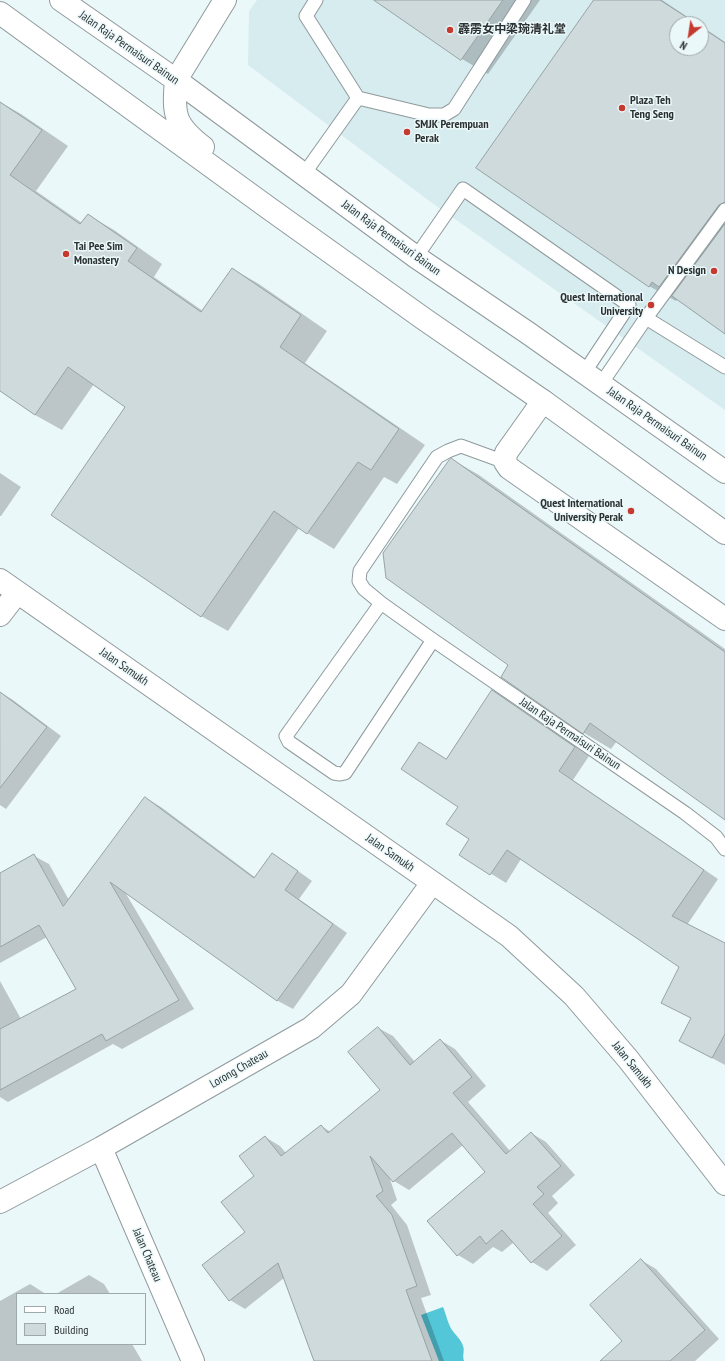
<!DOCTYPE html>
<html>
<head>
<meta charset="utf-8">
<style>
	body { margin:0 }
	#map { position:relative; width:725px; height:1361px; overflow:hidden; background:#ebf8fa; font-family:"PT Sans Narrow",sans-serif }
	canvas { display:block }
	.legend { position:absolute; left:16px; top:1293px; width:130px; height:52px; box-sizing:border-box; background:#ebf8fa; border:1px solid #9fa8aa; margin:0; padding:5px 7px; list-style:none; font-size:12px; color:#2c3132 }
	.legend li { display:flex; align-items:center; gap:8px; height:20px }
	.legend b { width:20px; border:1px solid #9fa8aa }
	.north { position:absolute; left:669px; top:16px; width:40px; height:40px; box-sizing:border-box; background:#ebf8fa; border:1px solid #9fa8aa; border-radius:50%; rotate:210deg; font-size:11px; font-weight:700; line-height:16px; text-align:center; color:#2c3132 }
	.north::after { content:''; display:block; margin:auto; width:14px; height:18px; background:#c6392e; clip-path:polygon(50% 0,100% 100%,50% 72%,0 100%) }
</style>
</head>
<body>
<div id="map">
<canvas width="725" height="1361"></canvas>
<ul class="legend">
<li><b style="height:5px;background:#fff"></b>Road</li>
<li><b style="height:11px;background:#cedadc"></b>Building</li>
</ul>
<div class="north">N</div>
</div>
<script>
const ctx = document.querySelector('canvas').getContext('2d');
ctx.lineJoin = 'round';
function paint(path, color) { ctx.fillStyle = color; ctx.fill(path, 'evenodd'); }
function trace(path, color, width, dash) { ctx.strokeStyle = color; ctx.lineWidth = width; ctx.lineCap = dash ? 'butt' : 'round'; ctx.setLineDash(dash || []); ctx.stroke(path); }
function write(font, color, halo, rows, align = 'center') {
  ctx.font = font + ' "PT Sans Narrow","Noto Sans SC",sans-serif'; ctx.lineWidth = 3; ctx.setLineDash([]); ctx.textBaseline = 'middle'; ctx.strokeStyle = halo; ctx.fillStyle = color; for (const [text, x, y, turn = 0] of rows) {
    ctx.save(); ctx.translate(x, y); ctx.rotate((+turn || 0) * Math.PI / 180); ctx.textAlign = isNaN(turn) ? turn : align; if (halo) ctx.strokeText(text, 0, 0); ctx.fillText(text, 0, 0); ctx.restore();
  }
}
paint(new Path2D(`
	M 257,0 L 725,0 L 725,410 L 428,200 L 248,65 L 249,11 ZM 677,24 L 701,24 L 701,48 L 677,48 Z`), '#d7ecef');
paint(new Path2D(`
	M 443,1307 C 446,1314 448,1324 452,1330 C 456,1336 461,1339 463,1346 C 465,1351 462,1355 464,1361 L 439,1361 L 421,1315 Z`), '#53c6d7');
paint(new Path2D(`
	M 376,0 L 540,0 L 488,74 L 462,59 Z
	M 595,0 L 662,0 L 698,24 L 677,24 L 677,48 L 701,48 L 701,26 L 725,42 L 725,332 L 678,299 L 676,301 L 649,286 Z
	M 0,102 L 21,114 L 68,146 L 36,191 L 82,223 L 88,215 L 114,230 L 162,264 L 154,277 L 203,311 L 233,269 L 259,284 L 327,331 L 305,363 L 425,445 L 397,484 L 384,477 L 334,549 L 299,528 L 228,631 L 201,616 L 127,407 L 94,384 L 62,430 L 35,415 L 0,390 Z
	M 451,459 L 479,475 L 725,649 L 725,819 L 617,741 L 611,749 L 584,733 L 502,676 L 510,665 Z
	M 0,473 L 21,487 L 1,516 L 0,516 Z
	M 492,691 L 507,700 L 589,756 L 573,780 L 718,879 L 687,925 L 725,944 L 725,1065 L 695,1049 L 691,1018 L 680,967 L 521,859 L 506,883 L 461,855 L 471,839 L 460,807 L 447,760 Z
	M 0,692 L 13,700 L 61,736 L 6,809 L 0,805 Z
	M 146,798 L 161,807 L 256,878 L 272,854 L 287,863 L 312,881 L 299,899 L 347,933 L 293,1009 L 278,1001 L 125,892 L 194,1009 L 122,1049 L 113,1044 L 8,1102 L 0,1097 L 0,981 L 21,1019 L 77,989 L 47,937 L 0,963 L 0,875 L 34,856 L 49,864 L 69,900 Z
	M 378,1028 L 393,1036 L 415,1062 L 440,1040 L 455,1049 L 486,1086 L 468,1102 L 510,1151 L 531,1133 L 546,1142 L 575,1175 L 552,1196 L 558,1203 L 548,1213 L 576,1245 L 547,1271 L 532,1262 L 514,1242 L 502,1252 L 493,1247 L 473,1264 L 458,1255 L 429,1222 L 486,1172 L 463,1145 L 409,1190 L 394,1181 L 389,1176 L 397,1200 L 391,1205 L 407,1225 L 431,1295 L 421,1298 L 444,1361 L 315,1361 L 284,1278 L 245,1309 L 230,1300 L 246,1232 L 256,1176 L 265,1137 L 280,1146 L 286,1153 L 321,1126 L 331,1132 L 381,1090 Z
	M 641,1260 L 656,1269 L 719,1339 L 695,1361 L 602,1361 L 624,1341 Z
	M 89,1275 L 104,1284 L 110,1294 L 56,1294 Z
	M 30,1284 L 46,1294 L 17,1294 L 17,1344 L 132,1344 L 142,1361 L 0,1361 L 0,1301 Z`), '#0003');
const building = new Path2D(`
	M 374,0 L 503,0 L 461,60 Z
	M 594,0 L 660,0 L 697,24 L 677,24 L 677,48 L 701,48 L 701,27 L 725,43 L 725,202 L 719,205 L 659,287 L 652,282 L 649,287 L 476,168 Z
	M 0,102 L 42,130 L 10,175 L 80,224 L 88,214 L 137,248 L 128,261 L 201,312 L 232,268 L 301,315 L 280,347 L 399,429 L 371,470 L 358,462 L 307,534 L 274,511 L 201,617 L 51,515 L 125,407 L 68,367 L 35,415 L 0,391 Z
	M 725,224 L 725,334 L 672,296 Z
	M 451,458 L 725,652 L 725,820 L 590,723 L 583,734 L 501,677 L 508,665 L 386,578 L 383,553 L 449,460 Z
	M 492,690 L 575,747 L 559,771 L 704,870 L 672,916 L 725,943 L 725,1034 L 712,1058 L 679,1041 L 691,1018 L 661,1003 L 679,967 L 507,850 L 490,875 L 459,855 L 469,839 L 446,824 L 458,807 L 401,769 L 419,742 L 446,759 Z
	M 0,692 L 47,727 L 0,788 Z
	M 145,797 L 254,878 L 272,853 L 298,871 L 285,890 L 333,924 L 277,1001 L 110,882 L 179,1000 L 106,1041 L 102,1034 L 0,1090 L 0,1029 L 76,989 L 39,925 L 0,947 L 0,873 L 34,854 L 63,906 Z
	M 378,1027 L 410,1065 L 440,1039 L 472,1077 L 453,1093 L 506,1154 L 531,1132 L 561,1166 L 537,1187 L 544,1194 L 533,1204 L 562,1236 L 531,1263 L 502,1230 L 486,1244 L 480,1236 L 457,1256 L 427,1221 L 485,1172 L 452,1133 L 393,1182 L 370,1156 L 383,1191 L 376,1196 L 392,1215 L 417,1286 L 406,1290 L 432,1361 L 314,1361 L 278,1263 L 229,1301 L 202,1265 L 245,1232 L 221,1202 L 254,1176 L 239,1156 L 265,1136 L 281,1156 L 321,1125 L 328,1133 L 380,1090 L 348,1052 Z
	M 641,1259 L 705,1330 L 670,1361 L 600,1361 L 622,1341 L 590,1305 Z`);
paint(building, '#cedadc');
trace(building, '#97a2a4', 1);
const service = new Path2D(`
	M 316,0 L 306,16 L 358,98 L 429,115 L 444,115 L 454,109 L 524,0
	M 304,174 L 358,98
	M 416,257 L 463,189 L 629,305 L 584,373
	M 646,318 L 725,367
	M 601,384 L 646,318 L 725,210
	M 505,462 L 461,446 L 448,451 L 437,457 L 360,571 L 359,581 L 364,589 L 381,603 L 433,640 L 685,813 L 716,837 L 725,849
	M 381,603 L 286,736 L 289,742 L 334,773 L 340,774 L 345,773 L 433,640`);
const minor = new Path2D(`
	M 176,80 L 225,0
	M 543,401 L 506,453 L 505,462 L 509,468 L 725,619
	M 0,580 L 509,936 L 574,996 L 628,1059 L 725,1184
	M 0,615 L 17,593
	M 101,1148 L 193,1361
	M 0,1202 L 101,1148 L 311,1028 L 351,994 L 432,883`);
const primary = new Path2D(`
	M 61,0 L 176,80 L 416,257 L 528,333 L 725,472
	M 0,13 L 270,209 L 424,319 L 543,401 L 725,533
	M 176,80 C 173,114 174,125 203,147`);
trace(service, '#8f9a9c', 15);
trace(minor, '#8f9a9c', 24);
trace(primary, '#8f9a9c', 24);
trace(service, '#fff', 13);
trace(minor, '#fff', 22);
trace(primary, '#fff', 22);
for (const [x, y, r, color] of [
	[450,30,4,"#c6392e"],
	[622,108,4,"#c6392e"],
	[407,132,4,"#c6392e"],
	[66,254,4,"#c6392e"],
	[714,271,4,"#c6392e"],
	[651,305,4,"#c6392e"],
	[631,511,4,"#c6392e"]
]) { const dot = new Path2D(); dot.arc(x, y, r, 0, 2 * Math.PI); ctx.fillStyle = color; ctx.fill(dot); trace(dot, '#ebf8fa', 1.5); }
write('bold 12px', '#2c3132', '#ebf8fa', [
	["霹雳女中梁琬清礼堂",458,30],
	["Plaza Teh",630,101],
	["Teng Seng",630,115],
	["SMJK Perempuan",415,125],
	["Perak",415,139],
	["Tai Pee Sim",74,247],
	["Monastery",74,261],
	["N Design",706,271,"right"],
	["Quest International",643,298,"right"],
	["University",643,312,"right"],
	["Quest International",623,504,"right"],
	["University Perak",623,518,"right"]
], 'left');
write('12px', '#2c3132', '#ebf8fa', [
	["Jalan Raja Permaisuri Bainun",129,48,35],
	["Jalan Raja Permaisuri Bainun",391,238,36],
	["Jalan Raja Permaisuri Bainun",657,424,35],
	["Jalan Samukh",124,667,35],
	["Jalan Raja Permaisuri Bainun",570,734,34],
	["Jalan Samukh",390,853,35],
	["Jalan Samukh",632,1065,51],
	["Lorong Chateau",239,1069,-30],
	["Jalan Chateau",147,1255,67]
]);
</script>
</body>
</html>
